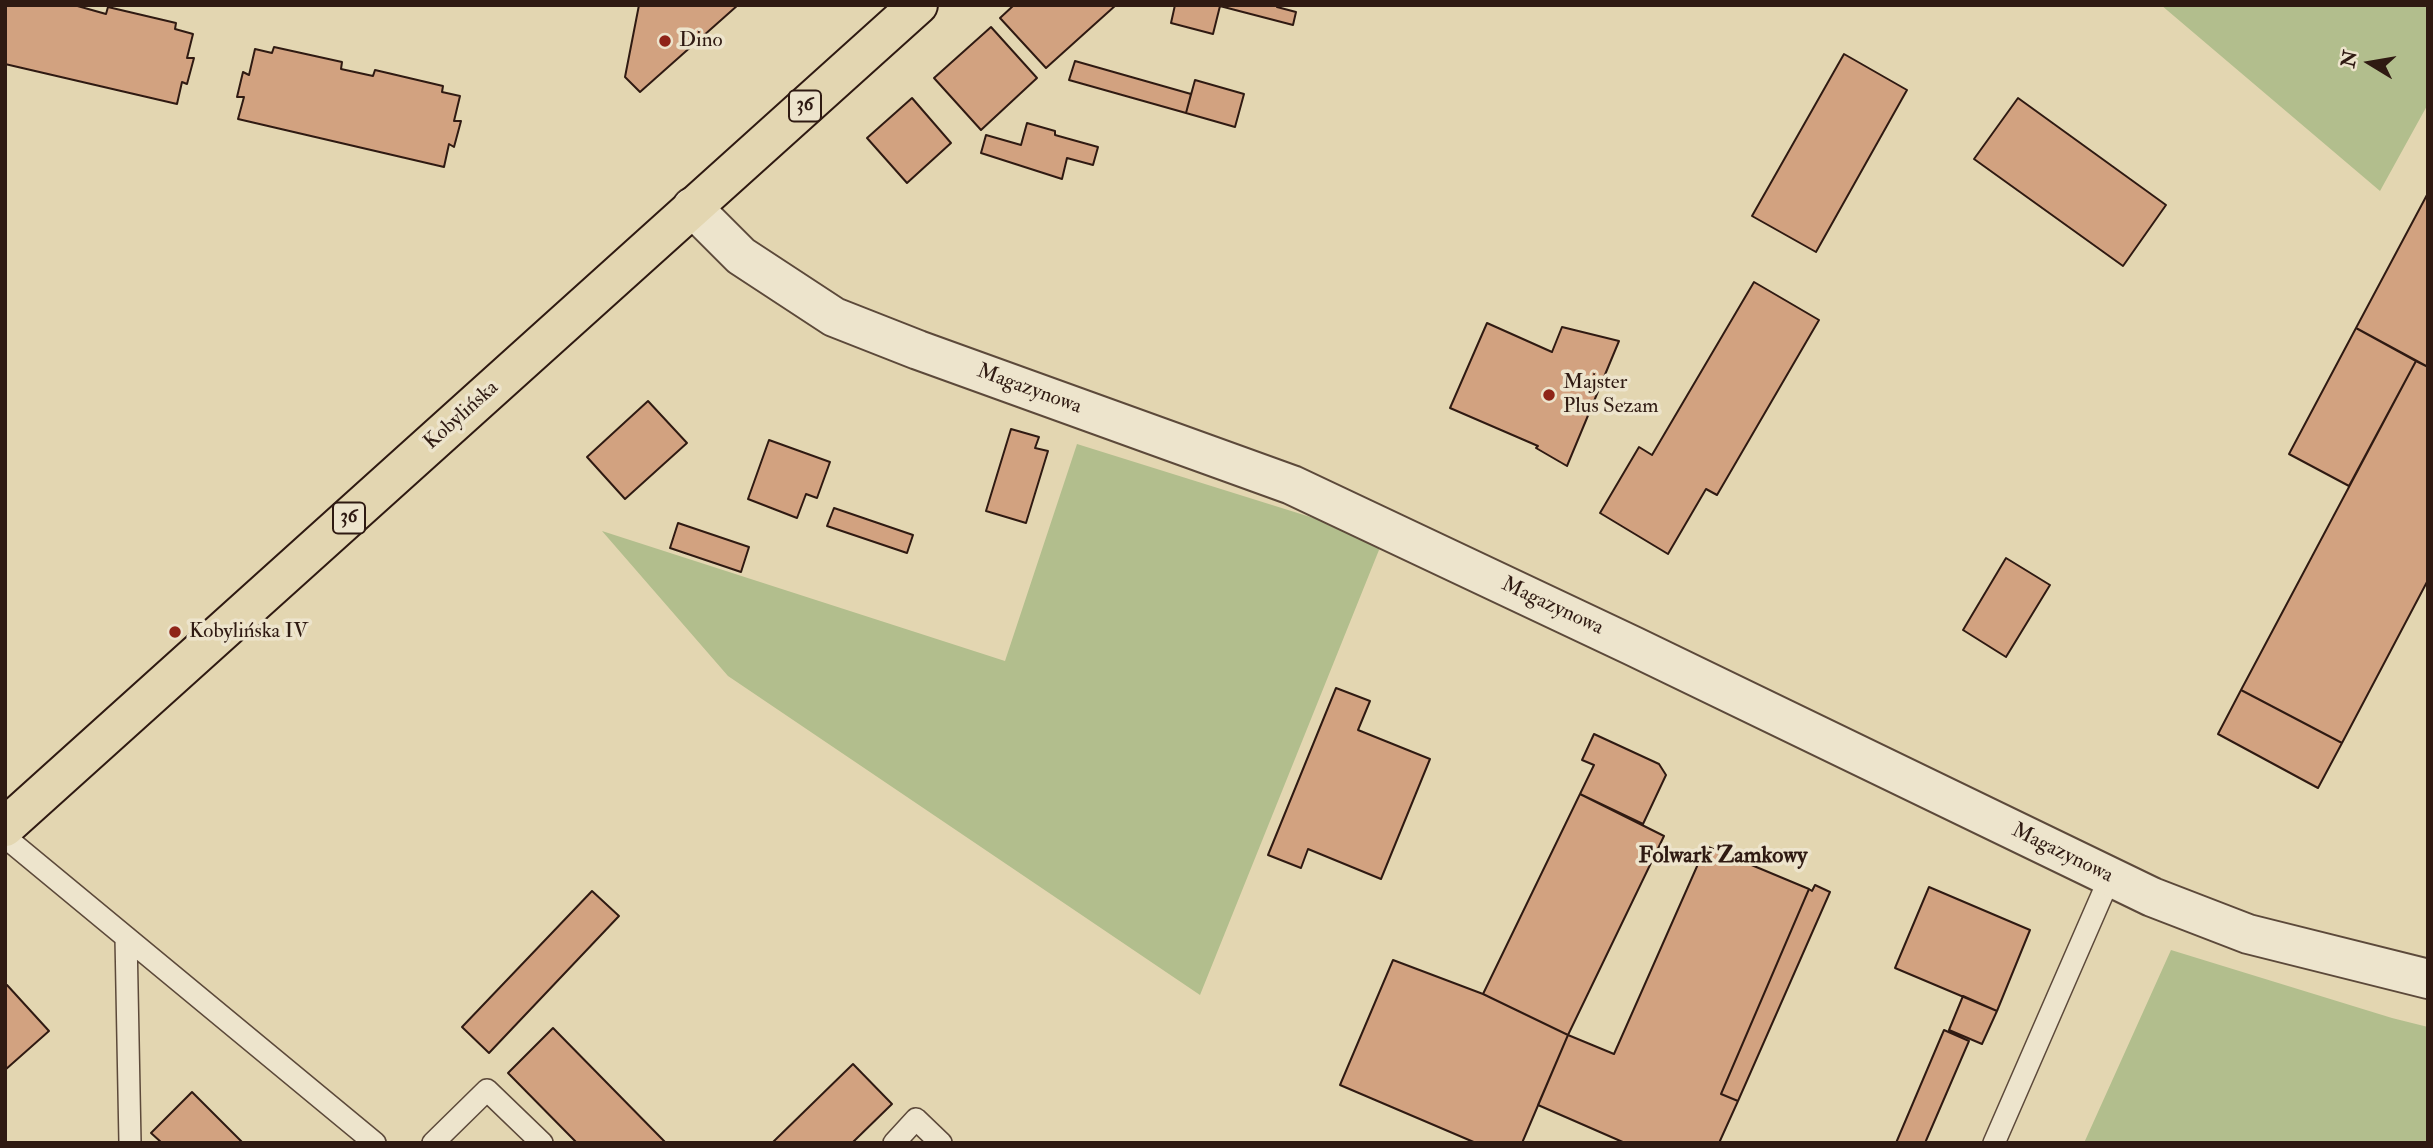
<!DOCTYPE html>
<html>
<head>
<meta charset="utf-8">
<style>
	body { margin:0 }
	#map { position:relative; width:2433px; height:1148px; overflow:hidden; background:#e3d6b1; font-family:"IM FELL Double Pica",serif }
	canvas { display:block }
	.frame { position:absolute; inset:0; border:7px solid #2f1a12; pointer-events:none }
	.north { position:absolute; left:2335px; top:28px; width:70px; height:70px; -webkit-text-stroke:5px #ede4cc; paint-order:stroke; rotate:281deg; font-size:19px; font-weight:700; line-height:28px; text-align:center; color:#2f1a12 }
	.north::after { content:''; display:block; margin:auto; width:24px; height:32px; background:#2f1a12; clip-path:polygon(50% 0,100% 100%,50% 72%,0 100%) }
</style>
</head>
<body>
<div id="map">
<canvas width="2433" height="1148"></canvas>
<div class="frame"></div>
<div class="north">N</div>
</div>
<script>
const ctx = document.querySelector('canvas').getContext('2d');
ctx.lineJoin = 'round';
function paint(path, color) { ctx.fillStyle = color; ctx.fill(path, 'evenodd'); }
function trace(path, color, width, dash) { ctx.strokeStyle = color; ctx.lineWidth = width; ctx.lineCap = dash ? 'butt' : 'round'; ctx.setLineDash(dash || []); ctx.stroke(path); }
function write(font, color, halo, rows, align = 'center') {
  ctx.font = font + ' "IM FELL Double Pica",serif'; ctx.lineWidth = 7; ctx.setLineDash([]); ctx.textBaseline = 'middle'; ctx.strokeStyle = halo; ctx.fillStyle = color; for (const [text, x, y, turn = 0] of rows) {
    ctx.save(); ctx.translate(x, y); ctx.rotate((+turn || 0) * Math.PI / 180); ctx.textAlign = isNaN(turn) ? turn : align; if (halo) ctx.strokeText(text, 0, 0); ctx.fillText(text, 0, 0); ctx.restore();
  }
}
paint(new Path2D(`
	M 2161,5 L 2428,5 L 2428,104 L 2380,191 Z
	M 1077,444 L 1336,525 L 1381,545 L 1200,995 L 728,676 L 602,531 L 1005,661 Z
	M 2171,950 L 2392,1018 L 2428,1027 L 2428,1143 L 2084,1143 Z`), '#b2be8d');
const building = new Path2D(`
	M 5,5 L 74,5 L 106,14 L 108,7 L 176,23 L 175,29 L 193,34 L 187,58 L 194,58 L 187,84 L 182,82 L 177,104 L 5,64 Z
	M 639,5 L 738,5 L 640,92 L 625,77 Z
	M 1014,5 L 1116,5 L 1046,68 L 1000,18 Z
	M 1175,5 L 1220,6 L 1213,34 L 1171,23 Z
	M 1216,5 L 1278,5 L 1277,7 L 1296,12 L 1293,25 Z
	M 991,27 L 1037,78 L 981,130 L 934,78 Z
	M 274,47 L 342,62 L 341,69 L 373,76 L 375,70 L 443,86 L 442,92 L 460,96 L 454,121 L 461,121 L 454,147 L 449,144 L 444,167 L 238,119 L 244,97 L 237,97 L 243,72 L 249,75 L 255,49 L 272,53 Z
	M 1844,54 L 1907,90 L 1816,252 L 1752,216 Z
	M 1075,61 L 1191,94 L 1186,113 L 1069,80 Z
	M 1195,80 L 1244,94 L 1235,127 L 1186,113 Z
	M 912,98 L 951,143 L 907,183 L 867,138 Z
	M 2018,98 L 2166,205 L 2123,266 L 1974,159 Z
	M 1027,123 L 1055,131 L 1055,135 L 1098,147 L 1093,165 L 1067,158 L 1062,179 L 981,153 L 986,135 L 1021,145 Z
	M 2428,193 L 2428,367 L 2356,328 Z
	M 1754,282 L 1819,320 L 1717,495 L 1706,489 L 1668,554 L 1600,513 L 1639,447 L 1652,455 Z
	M 1487,323 L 1552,352 L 1562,327 L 1619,341 L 1567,466 L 1536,448 L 1538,446 L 1450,408 Z
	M 2356,328 L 2416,361 L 2349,486 L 2289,454 Z
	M 2416,361 L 2428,367 L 2428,580 L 2342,743 L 2241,690 Z
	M 648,401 L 687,443 L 625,499 L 587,457 Z
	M 1011,429 L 1039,437 L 1035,448 L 1048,451 L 1026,523 L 986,511 Z
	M 769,440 L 830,462 L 817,498 L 806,494 L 797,518 L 748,499 Z
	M 834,508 L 913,535 L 907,553 L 827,526 Z
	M 678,523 L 749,547 L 741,572 L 670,548 Z
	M 2006,558 L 2050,585 L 2006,657 L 1963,630 Z
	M 1336,688 L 1370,701 L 1358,730 L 1430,759 L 1381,879 L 1308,849 L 1301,868 L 1268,855 Z
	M 2241,690 L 2342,743 L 2318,788 L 2218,734 Z
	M 1594,734 L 1659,764 L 1666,775 L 1643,824 L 1580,794 L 1594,765 L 1582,760 Z
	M 1580,794 L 1664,836 L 1568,1035 L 1483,994 Z
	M 1706,846 L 1809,889 L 1721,1094 L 1738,1101 L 1719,1143 L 1625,1143 L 1538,1105 L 1568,1035 L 1614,1054 Z
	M 1815,885 L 1830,892 L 1738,1101 L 1721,1094 L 1809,889 L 1812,891 Z
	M 1929,887 L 2030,930 L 1997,1011 L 1895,968 Z
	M 592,891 L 619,916 L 489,1053 L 462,1027 Z
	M 1393,960 L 1483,994 L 1568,1035 L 1522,1143 L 1476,1143 L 1340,1085 Z
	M 7,985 L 49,1031 L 5,1070 L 5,986 Z
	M 1963,996 L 1997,1011 L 1982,1044 L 1949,1030 Z
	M 553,1028 L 666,1143 L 577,1143 L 508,1073 Z
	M 1944,1030 L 1969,1041 L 1925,1143 L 1896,1143 Z
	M 853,1064 L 892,1104 L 852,1143 L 772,1143 Z
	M 192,1092 L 243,1143 L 162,1143 L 151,1133 Z`);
paint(building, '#d2a280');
trace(building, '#2f1a12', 2);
const service = new Path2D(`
	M 5,837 L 375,1143
	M 126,937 L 130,1143
	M 433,1143 L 487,1090 L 542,1143
	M 894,1143 L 916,1119 L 941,1143
	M 1994,1143 L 2110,877`);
const minor = new Path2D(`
	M 692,207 L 741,256 L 834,317 L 918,350 L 1292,485 L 1633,646 L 2152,897 L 2248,934 L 2428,979`);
const primary = new Path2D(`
	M 5,827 L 918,5`);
trace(service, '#5c493a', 24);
trace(minor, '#5c493a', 42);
trace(primary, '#2f1a12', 42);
trace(service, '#ede4cc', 21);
trace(minor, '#ede4cc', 38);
trace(primary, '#e3d6b1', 38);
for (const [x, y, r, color] of [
	[665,41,7,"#8f2418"],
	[1549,395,7,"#8f2418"],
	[175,632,7,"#8f2418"]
]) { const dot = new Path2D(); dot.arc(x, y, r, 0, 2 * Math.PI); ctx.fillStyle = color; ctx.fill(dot); trace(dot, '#ede4cc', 2.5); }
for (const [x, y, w] of [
	[805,106,32],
	[349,518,32]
]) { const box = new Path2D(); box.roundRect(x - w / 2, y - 15.5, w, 31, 5); ctx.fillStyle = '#ede4cc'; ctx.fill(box); trace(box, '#2f1a12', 2); }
write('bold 19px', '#2f1a12', null, [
	["36",805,106],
	["36",349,518]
]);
write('21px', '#2f1a12', '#ede4cc', [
	["Dino",679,41],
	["Majster",1563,383],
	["Plus Sezam",1563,407],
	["Kobylińska IV",189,632]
], 'left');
write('21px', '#2f1a12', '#ede4cc', [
	["Magazynowa",1029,390,20],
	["Kobylińska",462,416,-42],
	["Magazynowa",1552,607,25],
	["Magazynowa",2062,854,26]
]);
write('bold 23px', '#2f1a12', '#ede4cc', [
	["Folwark Zamkowy",1723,857]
]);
</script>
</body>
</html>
